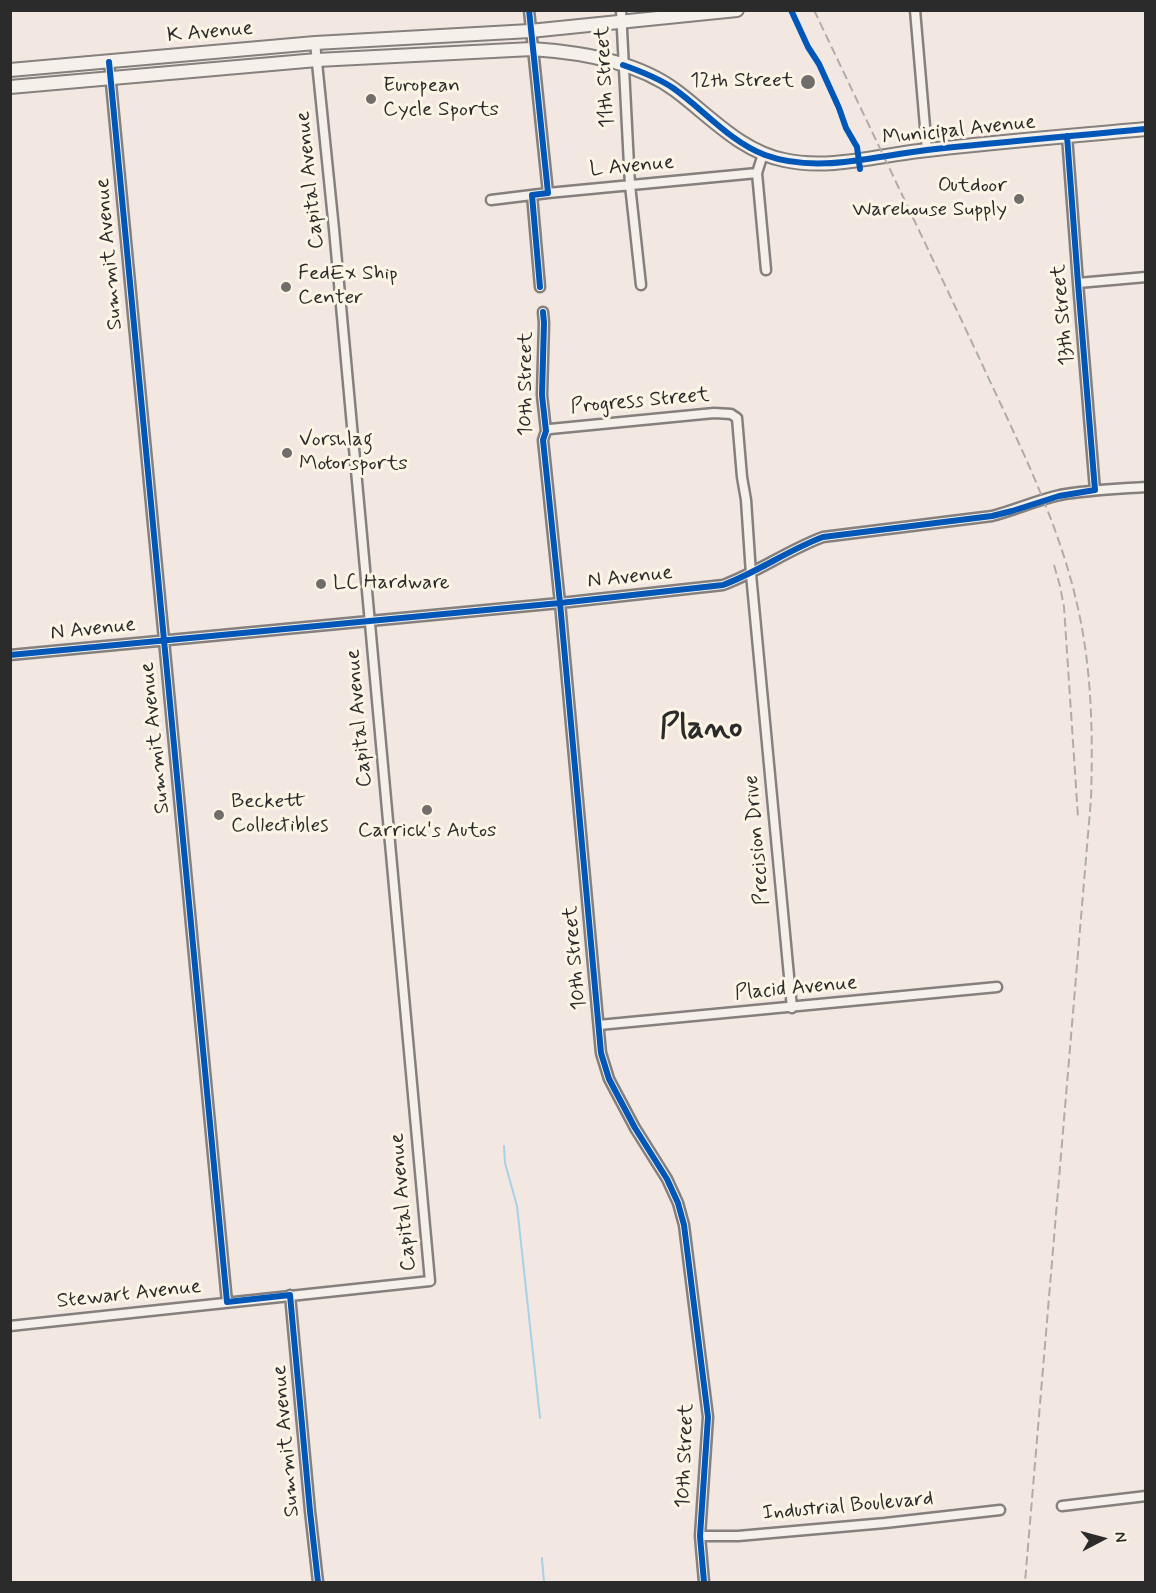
<!DOCTYPE html>
<html>
<head>
<meta charset="utf-8">
<style>
	body { margin:0 }
	#map { position:relative; width:1156px; height:1593px; overflow:hidden; background:#f2e8e1; font-family:Mynerve,sans-serif }
	canvas { display:block }
	.frame { position:absolute; inset:0; border:12px solid #2b2b2b; pointer-events:none }
	.north { position:absolute; left:1072px; top:1509px; width:60px; height:60px; -webkit-text-stroke:4px #fcf5e5; paint-order:stroke; rotate:84deg; font-size:16px; font-weight:700; line-height:24px; text-align:center; color:#2b2b2b }
	.north::after { content:''; display:block; margin:auto; width:21px; height:27px; background:#2b2b2b; clip-path:polygon(50% 0,100% 100%,50% 72%,0 100%) }
</style>
</head>
<body>
<div id="map">
<canvas width="1156" height="1593"></canvas>
<div class="frame"></div>
<div class="north">N</div>
</div>
<script>
const ctx = document.querySelector('canvas').getContext('2d');
ctx.lineJoin = 'round';
function trace(path, color, width, dash) { ctx.strokeStyle = color; ctx.lineWidth = width; ctx.lineCap = dash ? 'butt' : 'round'; ctx.setLineDash(dash || []); ctx.stroke(path); }
function write(font, color, halo, rows, align = 'center') {
  ctx.font = font + ' Mynerve,sans-serif'; ctx.lineWidth = 6; ctx.setLineDash([]); ctx.textBaseline = 'middle'; ctx.strokeStyle = halo; ctx.fillStyle = color; for (const [text, x, y, turn = 0] of rows) {
    ctx.save(); ctx.translate(x, y); ctx.rotate((+turn || 0) * Math.PI / 180); ctx.textAlign = isNaN(turn) ? turn : align; if (halo) ctx.strokeText(text, 0, 0); ctx.fillText(text, 0, 0); ctx.restore();
  }
}
trace(new Path2D(`
	M 504,1146 L 505,1163 L 517,1206 L 540,1418
	M 542,1558 L 544,1582`), '#a8d0e6', 2);
const minor = new Path2D(`
	M 529,10 L 548,193
	M 621,10 L 630,185 L 641,285
	M 915,10 L 927,150
	M 109,62 L 227,1302
	M 1067,136 L 1078,283 L 1095,490
	M 757,173 L 766,270
	M 532,195 L 540,287
	M 491,200 L 548,193 L 757,173 L 763,154
	M 1078,283 L 1146,277
	M 543,312 L 544,323 L 542,395 L 546,431 L 543,440 L 560,603 L 601,1053 L 609,1079 L 635,1128 L 667,1179 L 678,1203 L 684,1225 L 708,1417 L 700,1536 L 704,1582
	M 546,431 L 550,429 L 714,413 L 731,414 L 737,418 L 742,477 L 746,500 L 751,574 L 792,1008
	M 10,655 L 560,603 L 723,585 C 758,572 788,550 823,537 L 992,516 C 1015,510 1037,500 1060,495 C 1088,490 1117,489 1146,487
	M 599,1025 L 997,987
	M 290,1295 L 310,1511 L 318,1582
	M 10,1326 L 430,1281 L 334,229 L 315,43
	M 1062,1506 L 1146,1496
	M 700,1536 L 738,1536 L 885,1523 L 1000,1510`);
const secondary = new Path2D(`
	M 10,70 L 315,43 L 530,31 L 737,10
	M 10,87 L 317,60 L 532,49 C 579,52 636,61 675,90 C 709,115 740,151 784,160 C 828,170 876,156 919,151 C 994,142 1070,136 1146,129`);
trace(minor, '#85807d', 13);
trace(secondary, '#85807d', 16);
trace(minor, '#f5f0ea', 8);
trace(secondary, '#f5f0ea', 12);
trace(new Path2D(`
	M 814,10 C 870,128 927,246 982,364 C 1018,442 1058,520 1077,604 C 1092,668 1093,734 1091,799 L 1025,1582
	M 1054,565 L 1060,586 L 1064,607 L 1078,817`), '#b0aca9', 2, [9, 4.5]);
trace(new Path2D(`
	M 529,10 L 548,193 L 532,195 L 540,287
	M 791,10 L 808,47 L 819,64 L 839,108 L 846,128 L 857,147 L 860,169
	M 109,62 L 227,1302 L 290,1295 L 310,1511 L 318,1582
	M 623,65 C 640,71 658,78 673,88 C 703,109 730,142 765,155 C 817,174 874,156 927,150 C 1000,142 1073,136 1146,129
	M 543,312 L 544,323 L 542,395 L 546,431 L 543,440 L 560,603 L 601,1053 L 609,1079 L 635,1128 L 667,1179 L 678,1203 L 684,1225 L 708,1417 L 700,1536 L 704,1582
	M 10,655 L 560,603 L 723,585 C 758,572 788,550 823,537 L 992,516 L 1012,511 L 1059,496 L 1095,490 L 1078,283 L 1067,136`), '#0057b8', 6);
for (const [x, y, r, color] of [
	[808,82,8,"#716d6b"],
	[371,99,6,"#716d6b"],
	[1019,199,6,"#716d6b"],
	[286,287,6,"#716d6b"],
	[287,453,6,"#716d6b"],
	[321,584,6,"#716d6b"],
	[427,810,6,"#716d6b"],
	[219,815,6,"#716d6b"]
]) { const dot = new Path2D(); dot.arc(x, y, r, 0, 2 * Math.PI); ctx.fillStyle = color; ctx.fill(dot); trace(dot, '#fcf5e5', 2); }
write('21px', '#2b2b2b', '#fcf5e5', [
	["K Avenue",210,33,-5],
	["11th Street",606,77,-93],
	["Municipal Avenue",959,131,-6],
	["L Avenue",632,167,-5],
	["Capital Avenue",311,180,-96],
	["Summit Avenue",110,254,-95],
	["13th Street",1064,315,-95],
	["10th Street",527,384,-90],
	["Progress Street",640,402,-5],
	["N Avenue",630,578,-6],
	["N Avenue",93,630,-6],
	["Capital Avenue",360,718,-95],
	["Summit Avenue",156,738,-96],
	["Precision Drive",758,840,-95],
	["10th Street",576,958,-95],
	["Placid Avenue",796,989,-5],
	["Capital Avenue",404,1202,-95],
	["Stewart Avenue",129,1295,-6],
	["Summit Avenue",287,1441,-95],
	["10th Street",686,1456,-88],
	["Industrial Boulevard",848,1507,-5]
]);
write('21px', '#2b2b2b', '#fcf5e5', [
	["12th Street",794,82,"right"],
	["European",383,87],
	["Cycle Sports",383,111],
	["Outdoor",1007,187,"right"],
	["Warehouse Supply",1007,211,"right"],
	["FedEx Ship",298,275],
	["Center",298,299],
	["Vorshlag",299,441],
	["Motorsports",299,465],
	["LC Hardware",333,584],
	["Beckett",231,803],
	["Collectibles",231,827],
	["Carrick's Autos",427,832,"center"]
], 'left');
write('bold 33px', '#2b2b2b', '#fcf5e5', [
	["Plano",701,730]
]);
</script>
</body>
</html>
